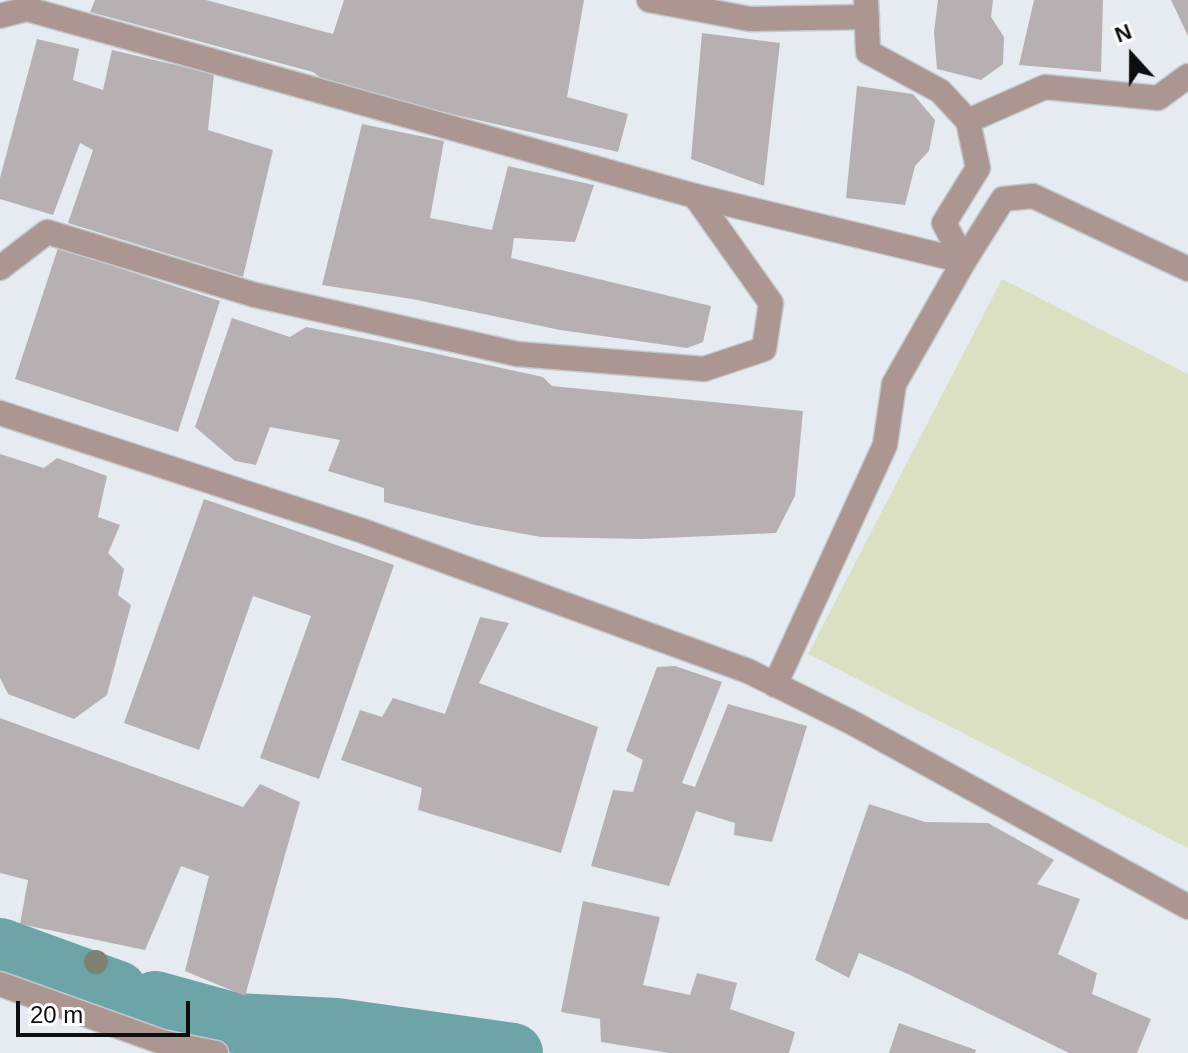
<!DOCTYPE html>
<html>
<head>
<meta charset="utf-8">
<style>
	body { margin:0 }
	#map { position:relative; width:1188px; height:1053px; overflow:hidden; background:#e5ebf0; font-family:Arial,sans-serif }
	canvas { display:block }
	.north { position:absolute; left:1092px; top:16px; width:80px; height:80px; -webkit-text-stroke:6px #fff; paint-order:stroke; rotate:339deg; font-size:22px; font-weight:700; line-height:32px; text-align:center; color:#0c0e10 }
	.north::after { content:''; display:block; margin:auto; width:28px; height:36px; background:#0c0e10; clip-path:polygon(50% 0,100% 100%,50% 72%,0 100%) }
	.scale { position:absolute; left:16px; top:1001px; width:174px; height:36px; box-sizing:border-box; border:4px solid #0c0e10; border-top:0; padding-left:10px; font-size:24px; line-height:28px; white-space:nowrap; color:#0c0e10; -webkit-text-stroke:6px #fff; paint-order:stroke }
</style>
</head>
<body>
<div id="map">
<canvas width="1188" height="1053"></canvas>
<div class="north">N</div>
<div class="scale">20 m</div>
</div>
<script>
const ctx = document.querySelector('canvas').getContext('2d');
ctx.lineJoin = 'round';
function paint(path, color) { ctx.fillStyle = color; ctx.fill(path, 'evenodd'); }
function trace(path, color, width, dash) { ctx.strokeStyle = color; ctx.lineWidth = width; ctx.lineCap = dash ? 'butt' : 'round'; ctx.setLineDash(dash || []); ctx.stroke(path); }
paint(new Path2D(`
	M 1002,279 L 1188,374 L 1188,848 L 808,654 Z`), '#dbe0c2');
trace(new Path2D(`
	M 0,948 L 118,991
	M 155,1001 L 235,1023 L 336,1028 L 513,1053`), '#6da4a8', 60);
paint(new Path2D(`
	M 95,0 L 206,0 L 333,34 L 344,0 L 584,0 L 567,97 L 628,114 L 618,152 L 333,87 L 313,72 L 90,12 Z
	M 938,0 L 993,0 L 991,17 L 1004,37 L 1003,64 L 981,80 L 937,69 L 934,32 Z
	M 1034,0 L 1103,0 L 1101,72 L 1019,65 Z
	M 1171,0 L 1188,0 L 1188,36 Z
	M 702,33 L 780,43 L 764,186 L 691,159 Z
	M 37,39 L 79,49 L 73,80 L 103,90 L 112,50 L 214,74 L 208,130 L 273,150 L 243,277 L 68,223 L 93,150 L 80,143 L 53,215 L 0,199 L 0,178 Z
	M 857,86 L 913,94 L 935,120 L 929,151 L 915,166 L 905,205 L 846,198 Z
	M 362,124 L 444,141 L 430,218 L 492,230 L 508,166 L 594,185 L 575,242 L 514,238 L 511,258 L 711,306 L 703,342 L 687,348 L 560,330 L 412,299 L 322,285 Z
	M 58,248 L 220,301 L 178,432 L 15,379 Z
	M 232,318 L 290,337 L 306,327 L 382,342 L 543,377 L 552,386 L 803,411 L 795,496 L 776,533 L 642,539 L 541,537 L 475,525 L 384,502 L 384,488 L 328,471 L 340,440 L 270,427 L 256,465 L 235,461 L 195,427 Z
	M 0,454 L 44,468 L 57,458 L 107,476 L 98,517 L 120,525 L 108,553 L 124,569 L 118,595 L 131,605 L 107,695 L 74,719 L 8,694 L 0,678 Z
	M 204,499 L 394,565 L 319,779 L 260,758 L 311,616 L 253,596 L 199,750 L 124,723 Z
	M 480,617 L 509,623 L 479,683 L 598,727 L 561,853 L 418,810 L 422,788 L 341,760 L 360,710 L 382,717 L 393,698 L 445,714 Z
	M 675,666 L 722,682 L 682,783 L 695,787 L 728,704 L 807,726 L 772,842 L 734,835 L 735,823 L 696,811 L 669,886 L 591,866 L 613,790 L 633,792 L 643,760 L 626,751 L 657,667 Z
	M 0,718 L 243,807 L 260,784 L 300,802 L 245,996 L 185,971 L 209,876 L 181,866 L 145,950 L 20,924 L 28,880 L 0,873 Z
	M 869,804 L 925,822 L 988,823 L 1054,860 L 1037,884 L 1080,899 L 1058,954 L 1097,973 L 1092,994 L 1151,1019 L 1137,1053 L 1069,1053 L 908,974 L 859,953 L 849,978 L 815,960 Z
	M 583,901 L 660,917 L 643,985 L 690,995 L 697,973 L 737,983 L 730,1009 L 795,1032 L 789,1053 L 669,1053 L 601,1042 L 600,1019 L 561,1012 Z
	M 899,1023 L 976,1050 L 975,1053 L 889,1053 Z`), '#b7b0b3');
const lane = new Path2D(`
	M 968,121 L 1045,87 L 1158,98 L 1188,76
	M 964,261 L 1003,199 L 1033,196 L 1188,269
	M 0,268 L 47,232 L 255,295 L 517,354 L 704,369 L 764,349 L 771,303 L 695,196`);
const street = new Path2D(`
	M 649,0 L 750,19 L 867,17
	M 0,16 L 27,9 L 695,196 L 964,261
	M 0,413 L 363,531 L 748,671 L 851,722 L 1188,907
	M 775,685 L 885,445 L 894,384 L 964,261 L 944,223 L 978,168 L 968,121 L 940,91 L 868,52 L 866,0
	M 0,984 L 162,1042 L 216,1053`);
trace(lane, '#c2c8cc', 27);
trace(street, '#c2c8cc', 27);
trace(lane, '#ab9691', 24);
trace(street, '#ab9691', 24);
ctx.fillStyle = '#7d8272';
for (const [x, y] of [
	[96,962]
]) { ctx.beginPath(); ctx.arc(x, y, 12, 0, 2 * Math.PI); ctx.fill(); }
</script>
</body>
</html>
